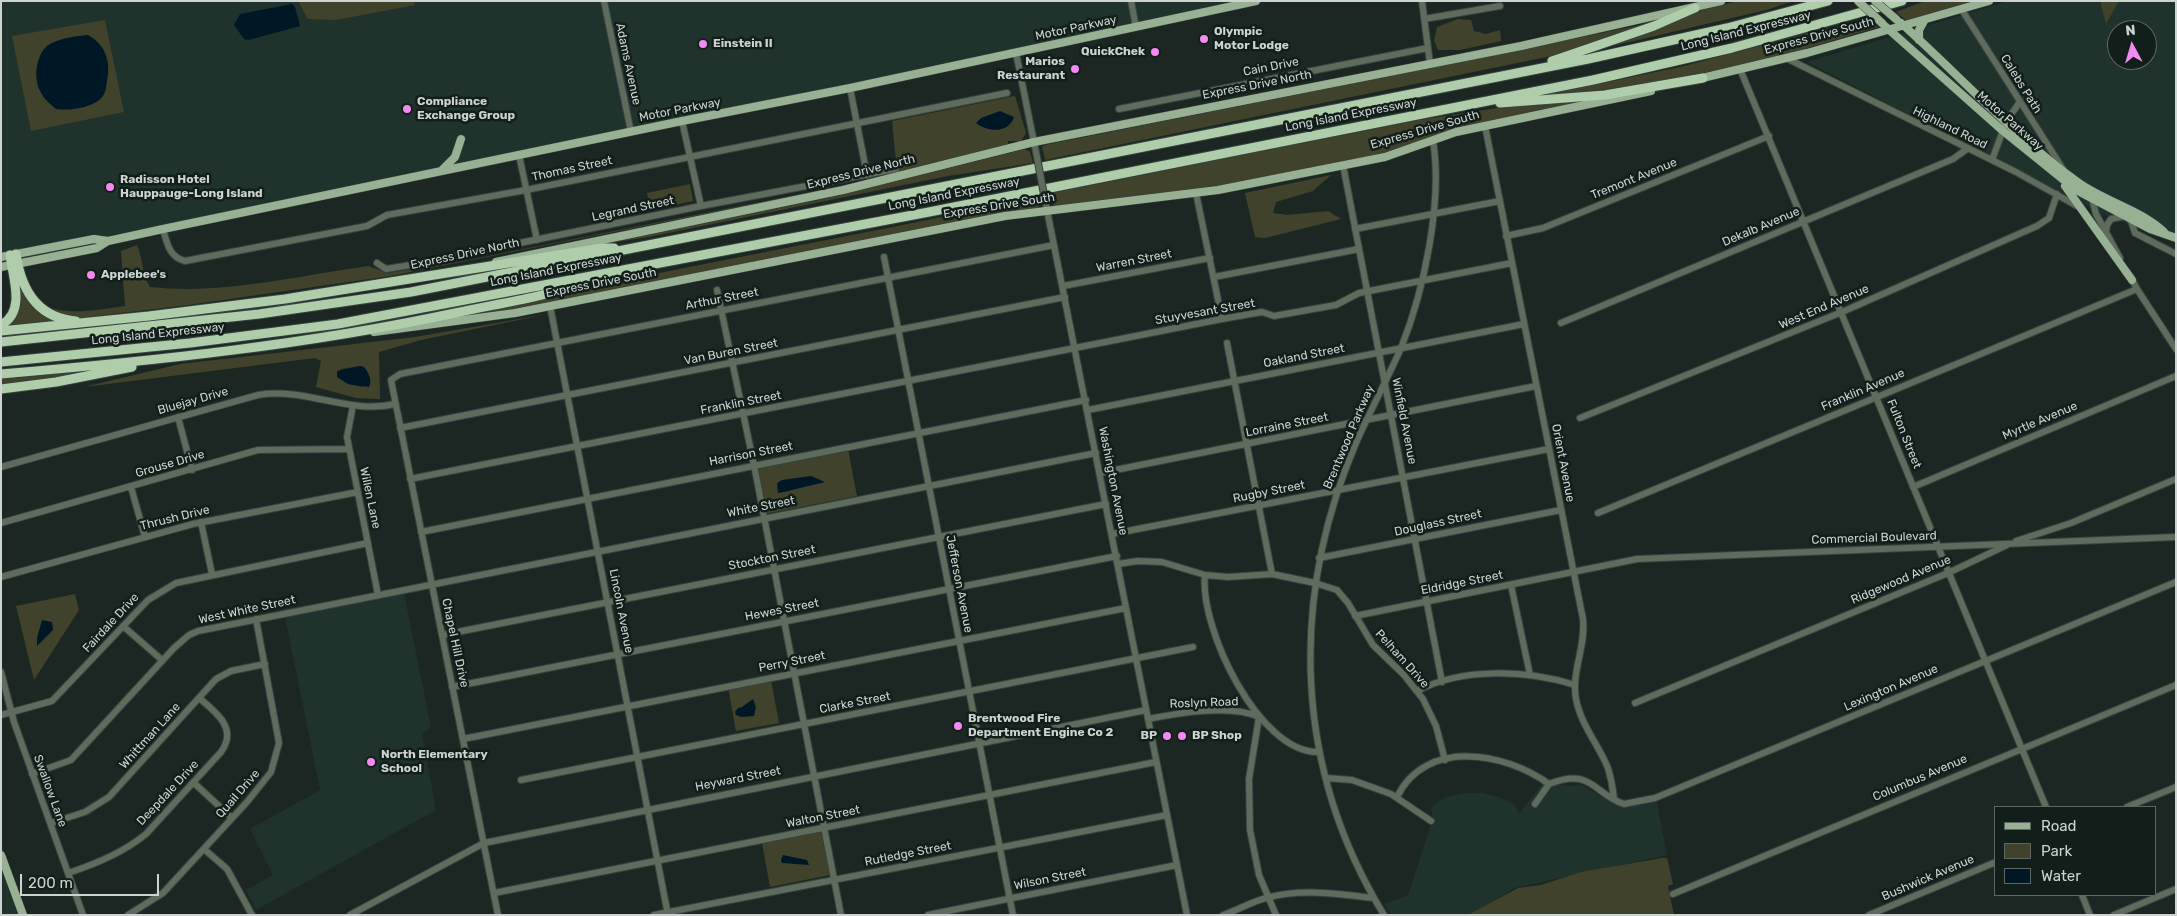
<!DOCTYPE html>
<html>
<head>
<meta charset="utf-8">
<style>
	body { margin:0 }
	#map { position:relative; width:2177px; height:916px; overflow:hidden; background:#1c2723; font-family:Rubik,sans-serif }
	canvas { display:block }
	.frame { position:absolute; inset:0; border:2px solid #ccd3d1; pointer-events:none }
	.legend { position:absolute; left:1994px; top:806px; width:162px; height:90px; box-sizing:border-box; background:#121e1a; border:1px solid #5c6663; margin:0; padding:6px 9px; list-style:none; font-size:15px; color:#ccd3d1 }
	.legend li { display:flex; align-items:center; gap:10px; height:25px }
	.legend b { width:25px; border:1px solid #5c6663 }
	.north { position:absolute; left:2107px; top:20px; width:50px; height:50px; box-sizing:border-box; background:#121e1a; border:1px solid #5c6663; border-radius:50%; rotate:354deg; font-size:14px; font-weight:700; line-height:20px; text-align:center; color:#ccd3d1 }
	.north::after { content:''; display:block; margin:auto; width:18px; height:22px; background:#f38af1; clip-path:polygon(50% 0,100% 100%,50% 72%,0 100%) }
	.scale { position:absolute; left:20px; top:874px; width:139px; height:22px; box-sizing:border-box; border:2px solid #ccd3d1; border-top:0; padding-left:6px; font-size:15px; line-height:18px; white-space:nowrap; color:#ccd3d1; -webkit-text-stroke:4px #121e1a; paint-order:stroke }
</style>
</head>
<body>
<div id="map">
<canvas width="2177" height="916"></canvas>
<div class="frame"></div>
<ul class="legend">
<li><b style="height:6px;background:#98b195"></b>Road</li>
<li><b style="height:14px;background:#40422b"></b>Park</li>
<li><b style="height:14px;background:#001726"></b>Water</li>
</ul>
<div class="north">N</div>
<div class="scale">200 m</div>
</div>
<script>
const ctx = document.querySelector('canvas').getContext('2d');
ctx.lineJoin = 'round';
function paint(path, color) { ctx.fillStyle = color; ctx.fill(path, 'evenodd'); }
function trace(path, color, width, dash) { ctx.strokeStyle = color; ctx.lineWidth = width; ctx.lineCap = dash ? 'butt' : 'round'; ctx.setLineDash(dash || []); ctx.stroke(path); }
function write(font, color, halo, rows, align = 'center') {
  ctx.font = font + ' Rubik,sans-serif'; ctx.lineWidth = 5; ctx.setLineDash([]); ctx.textBaseline = 'middle'; ctx.strokeStyle = halo; ctx.fillStyle = color; for (const [text, x, y, turn = 0] of rows) {
    ctx.save(); ctx.translate(x, y); ctx.rotate((+turn || 0) * Math.PI / 180); ctx.textAlign = isNaN(turn) ? turn : align; if (halo) ctx.strokeText(text, 0, 0); ctx.fillText(text, 0, 0); ctx.restore();
  }
}
paint(new Path2D(`
	M 1,1 L 1267,1 L 1,266 Z
	M 2008,1 L 2176,1 L 2176,243 L 2100,213 L 1807,62 ZM 2117,30 L 2147,30 L 2147,60 L 2117,60 Z
	M 404,593 L 431,727 L 422,734 L 436,810 L 256,910 L 246,890 L 273,875 L 250,829 L 320,790 L 285,617 Z
	M 1543,783 L 1552,787 L 1554,785 L 1583,786 L 1623,808 L 1657,802 L 1667,855 L 1514,888 L 1473,915 L 1392,915 L 1384,904 L 1408,895 L 1433,818 L 1431,807 L 1446,797 L 1467,793 L 1482,793 L 1499,797 L 1515,805 L 1519,814 Z
	M 1,844 L 20,899 L 26,915 L 1,915 Z`), '#1f322c');
paint(new Path2D(`
	M 298,1 L 414,1 L 415,5 L 336,20 L 308,19 Z
	M 1738,1 L 1794,1 L 1766,10 L 1591,51 L 1702,10 Z
	M 1925,1 L 1973,1 L 1907,21 L 1896,12 Z
	M 2100,1 L 2119,1 L 2106,24 Z
	M 1458,19 L 1471,20 L 1474,31 L 1486,34 L 1500,30 L 1501,41 L 1460,50 L 1438,50 L 1434,41 L 1437,27 Z
	M 1870,19 L 1878,27 L 1798,51 L 1653,85 L 1620,92 L 1540,96 L 1684,66 L 1816,31 Z
	M 105,20 L 124,112 L 31,131 L 12,36 Z
	M 1641,25 L 1641,27 L 1561,54 L 1045,160 L 1042,147 L 1045,145 Z
	M 1015,96 L 1026,133 L 1021,141 L 1008,141 L 1008,144 L 897,172 L 892,121 Z
	M 1584,101 L 1584,104 L 1459,129 L 1393,152 L 1204,190 L 1054,207 L 1051,193 L 1419,120 L 1504,107 Z
	M 1025,149 L 1030,152 L 1033,163 L 948,176 L 649,237 L 588,246 L 823,199 Z
	M 1331,175 L 1313,191 L 1276,202 L 1273,213 L 1287,215 L 1328,211 L 1341,219 L 1265,238 L 1255,237 L 1245,193 Z
	M 690,184 L 693,201 L 650,210 L 647,193 Z
	M 851,184 L 747,206 L 390,276 L 188,305 L 79,318 L 56,314 L 39,303 L 26,287 L 23,270 C 28,275 30,290 39,300 C 56,319 102,309 125,306 L 121,251 L 137,245 C 143,259 142,274 150,287 C 222,295 296,276 368,266 L 388,273 L 468,260 Z
	M 1038,196 L 1039,209 L 520,309 L 471,316 C 658,268 850,239 1038,196 Z
	M 20,288 L 34,307 L 54,320 L 53,322 L 7,327 C 26,308 14,304 20,288 Z
	M 548,314 L 421,340 L 379,352 L 380,399 L 356,398 L 316,387 L 321,361 L 315,358 L 84,387 L 180,364 L 415,337 ZM 360,366 L 366,369 L 371,382 L 362,387 L 348,384 L 338,377 L 341,369 Z
	M 100,370 L 101,371 L 1,386 L 1,379 Z
	M 848,449 L 857,496 L 765,514 L 756,467 Z
	M 75,594 L 79,610 L 34,680 L 16,606 Z
	M 771,680 L 779,723 L 736,731 L 728,687 Z
	M 821,831 L 830,875 L 770,887 L 762,843 Z
	M 1662,858 L 1667,858 L 1673,884 L 1668,886 L 1674,915 L 1468,915 L 1518,888 L 1541,885 L 1581,872 Z`), '#40422b');
paint(new Path2D(`
	M 292,4 L 295,7 L 300,26 L 249,40 L 244,39 L 234,25 L 240,14 Z
	M 88,35 C 106,45 111,62 107,81 C 106,87 106,91 103,96 C 94,108 69,111 56,109 C 50,104 43,98 40,91 C 33,77 36,52 50,44 C 61,38 76,36 88,35 Z
	M 1000,111 L 1014,117 C 1009,134 987,132 976,123 L 981,118 Z
	M 360,366 L 364,367 C 369,373 372,380 369,387 L 348,384 L 337,377 L 337,371 Z
	M 811,476 L 825,482 L 784,492 L 778,493 L 777,483 L 782,480 Z
	M 42,620 L 52,622 L 53,630 L 37,646 L 37,638 Z
	M 753,699 L 756,707 L 754,716 L 741,717 L 736,715 L 735,712 L 738,708 L 742,707 Z
	M 783,855 L 807,860 L 809,865 L 782,863 L 781,860 Z`), '#001726');
const minor = new Path2D(`
	M 604,1 L 631,132
	M 1131,1 L 1136,27
	M 1422,1 L 1430,64
	M 1962,10 L 2063,169
	M 1424,19 L 1500,6
	M 1016,53 L 1036,152
	M 1786,58 L 2016,172 L 2077,206
	M 1740,69 L 2046,807
	M 850,88 L 867,175
	M 1119,109 L 1428,48
	M 682,121 L 701,206
	M 1485,126 L 1583,619 C 1586,647 1571,672 1576,699 C 1581,725 1598,744 1608,768 C 1611,778 1613,789 1614,799
	M 519,155 L 537,240
	M 1992,160 L 2006,122 L 2019,103
	M 1343,165 L 1442,682
	M 1196,193 L 1222,319
	M 2091,195 L 2096,214 L 2120,258
	M 1045,200 L 1187,915
	M 2130,218 L 2135,233 L 2176,254
	M 163,229 C 167,243 169,257 185,261 L 367,226 L 387,215 L 526,190 L 1007,93
	M 1355,229 L 1500,201
	M 2106,233 L 2107,225 L 2111,219 L 2125,216
	M 1506,236 L 1543,228 L 1769,136
	M 884,257 L 1013,915
	M 377,263 L 386,269 L 417,264 L 701,206 L 896,169
	M 2130,276 L 2137,289 L 2176,349
	M 1214,277 L 1359,249
	M 1063,286 L 1210,258
	M 717,290 L 754,465 L 841,915
	M 551,311 L 668,915
	M 1561,323 L 1953,159 L 1967,149
	M 1227,343 L 1272,574
	M 353,405 L 347,437 L 378,595
	M 1088,410 L 1524,324
	M 178,417 L 192,470
	M 1580,418 L 1842,312 L 2037,226 L 2049,218 L 2057,194
	M 400,428 L 1065,297
	M 1,467 L 258,395 C 307,387 349,415 395,404
	M 1100,473 L 1536,386
	M 410,479 L 1222,319 L 1262,312 L 1274,316 L 1336,305 L 1359,293 L 1512,263
	M 131,487 L 145,537
	M 1913,487 L 2176,376
	M 1598,513 L 2137,289
	M 201,522 L 212,574
	M 1,523 L 258,450 L 348,449
	M 421,532 L 1086,400
	M 1112,534 L 1549,449
	M 2016,541 L 2071,523 L 2176,479
	M 1319,558 L 1561,510
	M 1118,564 L 1138,561 L 1162,562 L 1205,575 L 1228,577 L 1272,574 L 1315,583 L 1337,590 L 1348,603 L 1373,645 L 1404,675 L 1423,699 L 1436,726 L 1445,760
	M 1205,575 C 1199,627 1259,754 1319,752
	M 1,577 L 193,524 L 358,492
	M 1511,585 L 1530,675
	M 1355,616 L 1637,559 L 2176,537
	M 123,626 L 162,660
	M 442,635 L 1106,504
	M 1,672 L 14,722 L 83,915
	M 452,687 L 1117,556
	M 1417,691 C 1463,667 1527,670 1575,685
	M 1635,703 L 1948,573 L 2007,545
	M 1,715 L 52,701 L 148,600 L 176,583 L 368,543
	M 1148,719 C 1179,713 1230,704 1259,717 L 1249,779 L 1250,830 L 1259,875 L 1276,915
	M 463,739 L 1126,608
	M 32,774 L 71,760 L 174,648 L 189,635 L 198,631 L 1096,453
	M 1326,778 L 1352,780 L 1391,794 L 1431,821
	M 521,780 L 1193,647
	M 194,783 L 232,818
	M 1397,797 C 1426,738 1505,752 1549,784 C 1593,767 1593,794 1624,804 L 1655,798 L 2176,582
	M 1535,804 L 1549,784
	M 2127,807 L 2176,787
	M 51,823 L 85,812 L 109,797 L 216,679 L 231,671 L 265,664
	M 204,849 L 227,869 L 252,915
	M 68,873 C 96,864 123,853 146,834 L 221,752 C 238,729 217,713 199,698
	M 494,893 L 1156,762
	M 1673,894 L 2176,685
	M 2082,895 L 2090,915
	M 128,915 L 163,893 L 247,802 L 271,772 L 279,743 L 256,619
	M 350,915 L 484,843 L 1146,710
	M 498,915 L 391,380 L 400,374 L 1054,245
	M 654,915 L 1167,815
	M 928,915 L 1177,865
	M 1223,915 C 1238,910 1251,902 1266,898 C 1301,888 1338,894 1374,898
	M 1384,915 C 1294,768 1289,600 1356,443 C 1370,411 1387,380 1401,348 C 1424,291 1443,201 1433,141
	M 1869,915 L 1996,862
	M 2114,915 L 2176,889`);
const major = new Path2D(`
	M 1901,23 C 1960,76 2015,137 2079,183 C 2106,202 2141,210 2164,232
	M 1886,27 L 2003,131 L 2076,190 L 2150,229 L 2176,238
	M 1919,40 L 1919,30 L 1924,21
	M 1698,79 L 1807,53 L 1989,1
	M 442,170 L 455,157 L 461,139
	M 2065,186 L 2132,280
	M 1,257 L 94,239 L 108,241
	M 496,262 L 843,190 L 1034,142 L 1521,46 L 1721,1
	M 1,267 L 97,248 L 108,241 L 163,229 L 682,121 L 850,88 L 1256,1
	M 374,332 L 515,313 L 1005,216 L 1218,190 L 1385,157 L 1456,132 L 1651,91
	M 1,855 L 23,915`);
const highway = new Path2D(`
	M 1552,61 L 1654,26 L 1695,8
	M 1500,103 L 1605,95 L 1703,78
	M 16,254 C 21,289 37,318 76,321
	M 1,325 C 26,312 13,278 10,255
	M 1,331 L 149,316 L 285,299 L 602,248 L 614,248
	M 1,342 L 259,314 L 411,292 L 1588,59 L 1727,28 L 1828,1
	M 1,362 L 190,343 L 338,324 L 929,212 L 1593,80 L 1732,48 L 1902,1
	M 1,374 C 153,361 306,345 455,313 C 496,304 540,298 580,284
	M 1,389 L 56,382 L 132,367`);
trace(minor, '#38433f', 8);
trace(major, '#38433f', 9);
trace(highway, '#38433f', 11);
trace(minor, '#5e6b5d', 6);
trace(major, '#98b195', 8);
trace(highway, '#afcdab', 9);
const minorBridge = new Path2D(`
	M 1036,152 L 1045,200`);
const majorBridge = new Path2D(`
	M 1858,1 L 1883,24
	M 1875,1 L 1897,20`);
trace(minorBridge, '#38433f', 8, []);
trace(majorBridge, '#38433f', 9, []);
trace(minorBridge, '#5e6b5d', 6);
trace(majorBridge, '#98b195', 8);
for (const [x, y, r, color] of [
	[1204,39,5,"#f38af1"],
	[703,44,5,"#f38af1"],
	[1155,52,5,"#f38af1"],
	[1075,69,5,"#f38af1"],
	[407,109,5,"#f38af1"],
	[110,187,5,"#f38af1"],
	[91,275,5,"#f38af1"],
	[958,726,5,"#f38af1"],
	[1167,736,5,"#f38af1"],
	[1182,736,5,"#f38af1"],
	[371,762,5,"#f38af1"]
]) { const dot = new Path2D(); dot.arc(x, y, r, 0, 2 * Math.PI); ctx.fillStyle = color; ctx.fill(dot); trace(dot, '#121e1a', 2); }
write('12px', '#ccd3d1', '#121e1a', [
	["Motor Parkway",1076,28,-12],
	["Long Island Expressway",1746,31,-14],
	["Express Drive South",1819,36,-15],
	["Adams Avenue",628,64,78],
	["Cain Drive",1271,67,-11],
	["Calebs Path",2021,84,58],
	["Express Drive North",1257,85,-11],
	["Motor Parkway",680,110,-11],
	["Long Island Expressway",1351,115,-11],
	["Motor Parkway",2010,121,41],
	["Highland Road",1950,128,26],
	["Express Drive South",1425,130,-16],
	["Thomas Street",572,169,-12],
	["Express Drive North",861,172,-14],
	["Tremont Avenue",1634,179,-22],
	["Long Island Expressway",954,194,-11],
	["Express Drive South",999,206,-9],
	["Legrand Street",633,209,-12],
	["Dekalb Avenue",1761,227,-23],
	["Express Drive North",465,254,-12],
	["Warren Street",1134,261,-11],
	["Long Island Expressway",556,270,-11],
	["Express Drive South",601,283,-11],
	["Arthur Street",722,299,-11],
	["West End Avenue",1824,307,-23],
	["Stuyvesant Street",1205,312,-10],
	["Long Island Expressway",158,334,-6],
	["Van Buren Street",731,352,-11],
	["Oakland Street",1304,356,-11],
	["Franklin Avenue",1863,390,-23],
	["Bluejay Drive",193,401,-16],
	["Franklin Street",741,403,-11],
	["Winfield Avenue",1404,421,79],
	["Myrtle Avenue",2040,421,-23],
	["Lorraine Street",1287,425,-11],
	["Fulton Street",1904,434,68],
	["Brentwood Parkway",1349,437,-67],
	["Harrison Street",751,454,-11],
	["Orient Avenue",1563,463,79],
	["Grouse Drive",170,464,-16],
	["Washington Avenue",1113,481,79],
	["Rugby Street",1269,492,-11],
	["Willen Lane",370,498,78],
	["White Street",761,507,-11],
	["Thrush Drive",175,518,-14],
	["Douglass Street",1438,523,-12],
	["Commercial Boulevard",1874,538,-2],
	["Stockton Street",772,558,-11],
	["Ridgewood Avenue",1901,580,-23],
	["Eldridge Street",1462,583,-11],
	["Jefferson Avenue",959,584,79],
	["West White Street",247,610,-12],
	["Hewes Street",782,610,-11],
	["Lincoln Avenue",621,611,79],
	["Fairdale Drive",111,623,-47],
	["Chapel Hill Drive",455,643,78],
	["Pelham Drive",1402,659,48],
	["Perry Street",792,662,-11],
	["Lexington Avenue",1891,688,-23],
	["Clarke Street",855,703,-11],
	["Roslyn Road",1204,703,-2],
	["Whittman Lane",150,736,-48],
	["Columbus Avenue",1920,778,-23],
	["Heyward Street",738,779,-11],
	["Swallow Lane",50,791,70],
	["Deepdale Drive",168,793,-47],
	["Quail Drive",238,794,-49],
	["Walton Street",823,817,-11],
	["Rutledge Street",908,854,-11],
	["Bushwick Avenue",1928,878,-23],
	["Wilson Street",1050,879,-11]
]);
write('bold 12px', '#ccd3d1', '#121e1a', [
	["Olympic",1214,32],
	["Motor Lodge",1214,46],
	["Einstein II",713,44],
	["QuickChek",1145,52,"right"],
	["Marios",1065,62,"right"],
	["Restaurant",1065,76,"right"],
	["Compliance",417,102],
	["Exchange Group",417,116],
	["Radisson Hotel",120,180],
	["Hauppauge-Long Island",120,194],
	["Applebee's",101,275],
	["Brentwood Fire",968,719],
	["Department Engine Co 2",968,733],
	["BP",1157,736,"right"],
	["BP Shop",1192,736],
	["North Elementary",381,755],
	["School",381,769]
], 'left');
</script>
</body>
</html>
